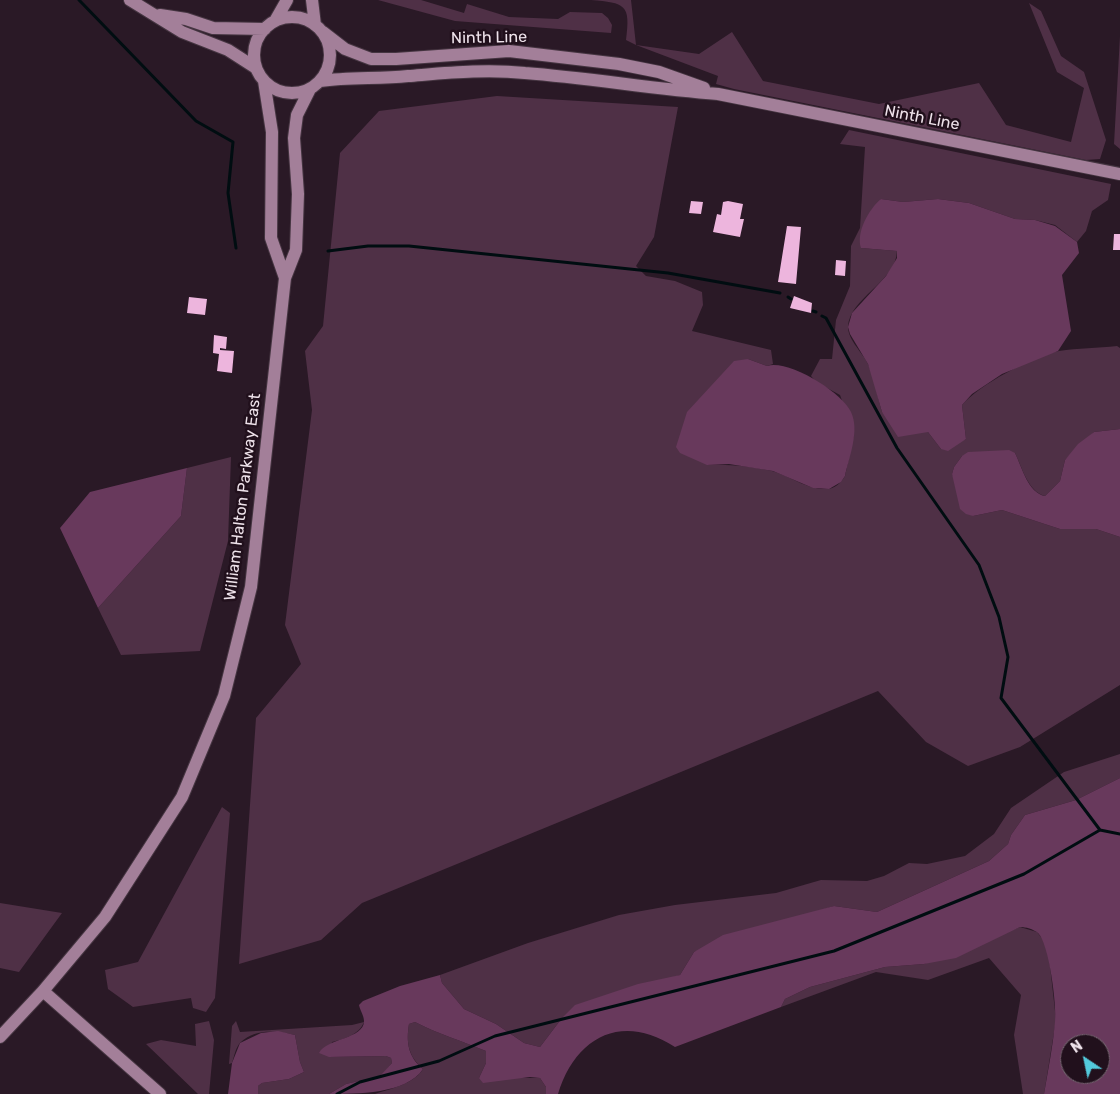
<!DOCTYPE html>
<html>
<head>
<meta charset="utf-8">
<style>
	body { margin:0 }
	#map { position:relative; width:1120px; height:1094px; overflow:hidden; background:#2a1926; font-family:Rubik,sans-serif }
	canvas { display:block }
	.north { position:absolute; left:1060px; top:1034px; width:50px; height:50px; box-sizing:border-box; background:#21101c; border:1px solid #73646e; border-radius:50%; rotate:326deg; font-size:14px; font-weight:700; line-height:20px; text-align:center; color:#eee2ea }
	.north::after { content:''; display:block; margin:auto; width:18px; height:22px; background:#53cadc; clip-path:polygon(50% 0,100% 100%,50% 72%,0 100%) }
</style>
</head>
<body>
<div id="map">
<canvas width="1120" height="1094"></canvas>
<div class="north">N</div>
</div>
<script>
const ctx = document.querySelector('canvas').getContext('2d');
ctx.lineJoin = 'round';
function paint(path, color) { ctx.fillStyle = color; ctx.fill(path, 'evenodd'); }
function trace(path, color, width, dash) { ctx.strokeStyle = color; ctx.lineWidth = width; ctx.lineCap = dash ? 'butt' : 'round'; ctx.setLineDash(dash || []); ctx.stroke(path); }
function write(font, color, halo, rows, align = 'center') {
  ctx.font = font + ' Rubik,sans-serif'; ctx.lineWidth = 5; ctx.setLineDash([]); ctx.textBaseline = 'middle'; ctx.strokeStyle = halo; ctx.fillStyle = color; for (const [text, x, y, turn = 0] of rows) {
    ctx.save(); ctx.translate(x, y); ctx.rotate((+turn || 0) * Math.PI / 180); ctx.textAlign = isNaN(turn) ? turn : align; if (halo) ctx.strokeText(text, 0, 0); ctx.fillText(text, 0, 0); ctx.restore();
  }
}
paint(new Path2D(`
	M 378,0 L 421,0 L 464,13 L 467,4 L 509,17 L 558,19 L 570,12 L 602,13 L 608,18 L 612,25 L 611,33 L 455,21 Z
	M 591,0 L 631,0 L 636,45 L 699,54 L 732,32 L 763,81 L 879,104 L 979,83 L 1006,125 L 1071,142 L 1084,88 L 1057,72 L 1029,3 L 1041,11 L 1061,56 L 1084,72 L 1106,140 L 1100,159 L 1086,160 L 734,89 L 716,84 L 718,76 L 636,45 L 626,40 C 631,4 625,3 591,0 Z
	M 1120,36 L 1120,149 L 1114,144 Z
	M 497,96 L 678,107 L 654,237 L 636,266 L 646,276 L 675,281 L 702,292 L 703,305 L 692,331 L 771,350 L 773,364 L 767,366 L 748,359 L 707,465 C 729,464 750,466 772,471 C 790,476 807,490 827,489 C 834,489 841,483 845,476 L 854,434 L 840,395 L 816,382 L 811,376 L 820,359 L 832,359 L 836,320 L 850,286 L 851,246 L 860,228 L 865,147 L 840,144 L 849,130 L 1111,184 L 1108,200 L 1092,211 L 1086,231 L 1077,242 L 1055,225 L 1035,220 L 1015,219 L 969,203 L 938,199 L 903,202 L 881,199 L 861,248 L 897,251 C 896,282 849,298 848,327 C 848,340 863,353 868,364 C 875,378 877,396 882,412 L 928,432 L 941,449 L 966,439 L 962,405 C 979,385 1033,356 1059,351 C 1078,348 1098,348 1117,346 L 1120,348 L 1120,429 L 1094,432 L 1065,460 L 1060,481 L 1045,496 C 1028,492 1022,467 1015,453 L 962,456 L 954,467 L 952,474 L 973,516 L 1002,510 L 1060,529 L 1096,529 L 1120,537 L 1120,685 L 1020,747 L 968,766 L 926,742 L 878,691 L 362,903 L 321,940 L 239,964 L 256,718 L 301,664 L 285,625 L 312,410 L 305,351 L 323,326 L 340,153 L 379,111 Z
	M 231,457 L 228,541 L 200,651 L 121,655 L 98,608 L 181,516 L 187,468 Z
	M 1120,754 L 1120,778 L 1076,800 L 1025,815 L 1011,835 L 1008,844 L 989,861 L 877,912 L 834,906 L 694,952 L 680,975 L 562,1018 L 540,1047 L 524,1043 L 496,1024 L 464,1009 L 442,983 L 440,975 L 528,943 L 619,915 L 675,905 L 776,893 L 821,880 L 867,881 L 884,876 L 909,863 L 927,864 L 965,856 L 994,834 L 1011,808 L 1064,772 Z
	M 222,807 L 230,813 L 215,998 L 206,1012 L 193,1008 L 191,998 L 133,1007 L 108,989 L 105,970 L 138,962 Z
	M 0,903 L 62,913 L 19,972 L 0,968 Z
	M 1020,927 L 1037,932 L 1044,941 L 1049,957 L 1056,1020 L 1044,1094 L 1023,1094 L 1014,1035 L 1021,995 L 989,958 L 928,980 L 876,972 L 781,1007 L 785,999 L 810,987 L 885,967 L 924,964 Z
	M 209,1021 L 214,1040 L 209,1094 L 198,1094 L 146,1044 L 161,1040 L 196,1046 L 195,1024 Z
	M 236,1021 L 240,1032 L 352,1025 L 364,1022 C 359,1035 344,1039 332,1042 L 329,1057 L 386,1056 L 391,1058 L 392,1063 L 381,1076 L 346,1084 L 329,1094 L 258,1094 L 258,1086 L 262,1083 L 289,1079 L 304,1072 L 300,1062 L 295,1035 C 278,1031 255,1028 241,1042 C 236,1046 234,1057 232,1063 L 229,1064 L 232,1026 Z
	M 415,1022 C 438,1034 462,1041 486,1051 L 486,1063 L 479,1078 L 540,1078 L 546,1087 L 546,1094 L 375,1094 C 390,1089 414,1084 423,1069 C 408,1056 406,1042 409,1024 Z`), '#4f3046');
paint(new Path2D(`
	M 881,199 L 903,202 L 938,199 L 969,203 L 1015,219 L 1035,220 L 1055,226 L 1077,242 L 1079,253 L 1062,275 L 1071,331 L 1058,351 L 1002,374 L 972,394 L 962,405 L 966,439 L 948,451 L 941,449 L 928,432 L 898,437 L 882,412 L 868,364 L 850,334 L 848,327 L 852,313 L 886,276 L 897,258 L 897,251 L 861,248 C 856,232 869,209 881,199 Z
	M 748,359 L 767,366 C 788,359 842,392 851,412 C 860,431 849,457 845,476 L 841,482 L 829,489 L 813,488 L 773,471 L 729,464 L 707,465 L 680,453 L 676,447 L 687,412 L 734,361 Z
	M 1120,429 L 1120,537 L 1096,529 L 1060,529 L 1002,510 L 973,516 L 966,514 L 960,509 L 952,474 L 954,467 L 962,456 L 968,452 L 1009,450 L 1015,453 C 1022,467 1028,493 1045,496 L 1060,481 L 1065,460 L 1078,444 L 1094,432 Z
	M 187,468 L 181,516 L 98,608 L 60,528 L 90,492 Z
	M 1120,778 L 1120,1094 L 1044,1094 C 1048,1070 1053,1046 1055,1022 C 1057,1006 1049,943 1038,933 C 1033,929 1026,927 1020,927 L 956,958 L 924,964 L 885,967 L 810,987 L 785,999 L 781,1007 L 675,1047 C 622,1012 575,1037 558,1094 L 546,1094 L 546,1087 L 540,1078 L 530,1077 L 483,1083 L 479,1078 L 486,1063 L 486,1051 C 462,1041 438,1034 415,1022 L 409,1024 C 406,1042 408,1057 423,1069 C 407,1094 356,1094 329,1094 L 346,1084 L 380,1076 L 392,1063 L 391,1058 L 386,1056 L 329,1057 L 319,1053 C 327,1038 364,1039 364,1021 C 364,1016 360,1010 359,1005 L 363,1001 L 400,986 L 440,975 L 442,983 L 464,1009 L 496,1024 L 524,1043 L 540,1047 L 562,1018 L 575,1005 L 638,984 L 680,975 L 694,952 L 723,935 L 834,906 L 877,912 L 989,861 L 1008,844 L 1011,835 L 1025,815 L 1076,800 ZM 1070,1044 L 1100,1044 L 1100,1074 L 1070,1074 Z
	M 278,1031 L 295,1035 L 300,1062 L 304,1072 L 289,1079 L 262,1083 L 258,1086 L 258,1094 L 228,1094 L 232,1063 L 240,1043 L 261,1033 Z`), '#68395c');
trace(new Path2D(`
	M 79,0 L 196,121 L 233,142 L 228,193 L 236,248
	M 328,251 L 368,246 L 409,246 L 668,273 L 780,293
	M 788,297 L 791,299
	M 813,311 L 816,312
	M 822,316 L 826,318 L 897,448 L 979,565 L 999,617 L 1008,657 L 1001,698 L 1100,830 L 1120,834
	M 337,1094 L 360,1082 L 439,1061 L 495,1036 L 834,951 L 1024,874 L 1100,830`), '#000d11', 3);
paint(new Path2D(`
	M 691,201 L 703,202 L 701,214 L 689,213 Z
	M 728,201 L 743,204 L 740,219 L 744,219 L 740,237 L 713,232 L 717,214 L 721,215 L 723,202 Z
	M 787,226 L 801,227 L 796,284 L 778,282 Z
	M 1114,234 L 1120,234 L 1120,250 L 1113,250 Z
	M 836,260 L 846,261 L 845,276 L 835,275 Z
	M 794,296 L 812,303 L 811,313 L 790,308 Z
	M 189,297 L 207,299 L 205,315 L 187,313 Z
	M 214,335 L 227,337 L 226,349 L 220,348 L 220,350 L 234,351 L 232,373 L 217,371 L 219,354 L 213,353 Z`), '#edb5dd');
const secondary = new Path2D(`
	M 130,0 L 182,32 L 228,50 L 256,68
	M 312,0 L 315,25
	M 160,15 L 186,19 L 213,28 L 265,29
	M254 55a38 38 0 1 1 76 0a38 38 0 1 1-76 0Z
	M 275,21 L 287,0
	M 323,32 L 345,49 L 371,59 L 396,59 L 509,51 L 619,64 L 659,72 L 704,88
	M 264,81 L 272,132 L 271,238 L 285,278
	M 320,81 C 350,77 378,79 408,76 C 447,73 485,69 525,73 C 590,78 653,89 718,94 L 1120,174
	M 43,991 L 160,1094
	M 0,1037 L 43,991 L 105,917 L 182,797 L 224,696 L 251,587 L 285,278 L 296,250 L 298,194 L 294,138 L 297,115 L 310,89`);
trace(secondary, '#453541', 14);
trace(secondary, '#a37f99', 12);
write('16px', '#eee2ea', '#21101c', [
	["Ninth Line",489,38,-1],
	["Ninth Line",922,118,11],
	["William Halton Parkway East",243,497,-83]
]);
</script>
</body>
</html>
